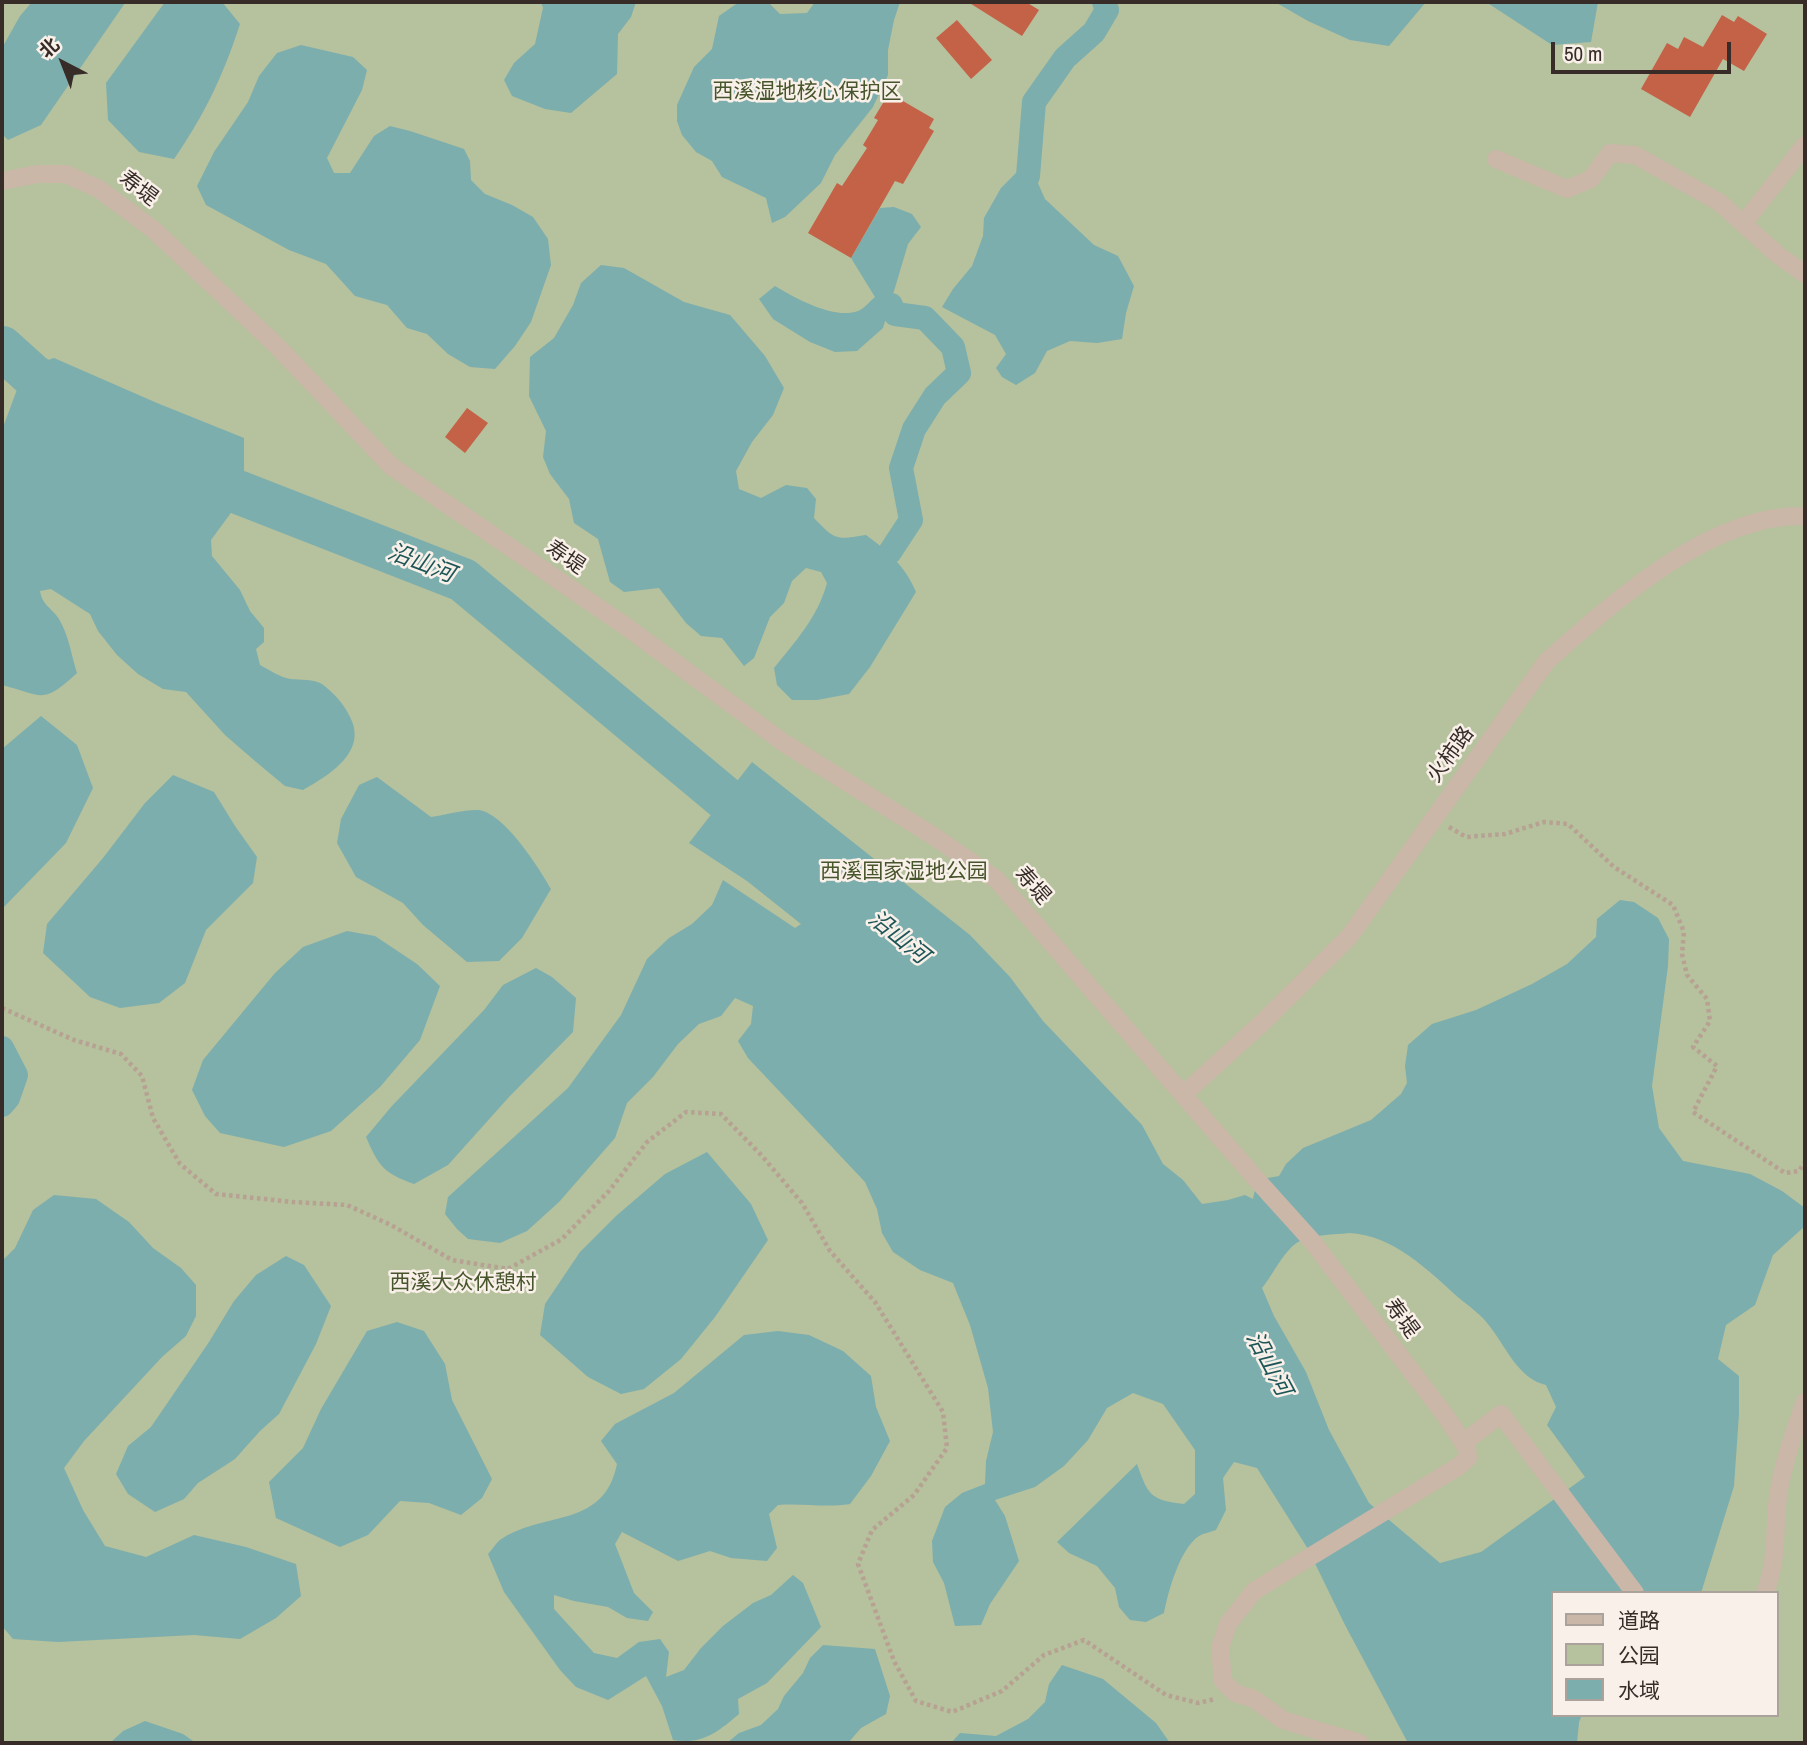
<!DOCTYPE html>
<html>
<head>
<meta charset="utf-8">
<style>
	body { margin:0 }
	#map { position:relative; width:1807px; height:1745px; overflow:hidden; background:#f2e7dc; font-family:"Archivo Narrow","Noto Sans SC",sans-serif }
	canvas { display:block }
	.frame { position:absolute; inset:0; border:4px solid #372c28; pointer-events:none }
	.legend { position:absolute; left:1551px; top:1591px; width:228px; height:126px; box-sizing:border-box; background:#f9f1e9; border:2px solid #aba29c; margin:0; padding:9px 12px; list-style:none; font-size:21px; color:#372c28 }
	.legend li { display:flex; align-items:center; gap:14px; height:35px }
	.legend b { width:35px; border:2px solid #aba29c }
	.north { position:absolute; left:28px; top:28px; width:70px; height:70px; -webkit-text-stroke:5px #f9f1e9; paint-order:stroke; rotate:318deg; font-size:19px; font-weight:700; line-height:28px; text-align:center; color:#372c28 }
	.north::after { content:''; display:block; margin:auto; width:24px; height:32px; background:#372c28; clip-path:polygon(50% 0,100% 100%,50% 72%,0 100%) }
	.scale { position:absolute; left:1551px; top:42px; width:180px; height:32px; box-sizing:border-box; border:4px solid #372c28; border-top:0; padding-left:9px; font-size:21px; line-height:24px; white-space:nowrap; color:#372c28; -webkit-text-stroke:5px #f9f1e9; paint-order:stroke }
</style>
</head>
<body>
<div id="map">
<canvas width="1807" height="1745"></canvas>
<div class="frame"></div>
<ul class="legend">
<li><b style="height:9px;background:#cab7a8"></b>道路</li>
<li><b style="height:19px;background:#b6c19d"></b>公园</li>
<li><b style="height:19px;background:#7caeae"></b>水域</li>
</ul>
<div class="north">北</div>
<div class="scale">50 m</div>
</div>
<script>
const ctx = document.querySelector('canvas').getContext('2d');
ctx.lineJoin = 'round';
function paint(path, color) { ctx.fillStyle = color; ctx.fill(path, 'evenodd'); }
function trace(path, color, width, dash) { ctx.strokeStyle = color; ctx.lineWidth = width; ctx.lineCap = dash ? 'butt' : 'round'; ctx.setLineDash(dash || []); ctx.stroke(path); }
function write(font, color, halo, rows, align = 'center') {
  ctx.font = font + ' "Archivo Narrow","Noto Sans SC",sans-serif'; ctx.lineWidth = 5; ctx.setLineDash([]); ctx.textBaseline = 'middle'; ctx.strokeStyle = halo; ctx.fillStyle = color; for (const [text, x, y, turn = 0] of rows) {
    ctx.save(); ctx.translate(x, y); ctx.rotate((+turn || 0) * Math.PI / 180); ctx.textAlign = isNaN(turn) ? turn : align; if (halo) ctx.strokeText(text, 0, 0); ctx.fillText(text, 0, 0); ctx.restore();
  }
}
paint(new Path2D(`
	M 2,2 L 1805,2 L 1805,1743 L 2,1743 ZM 1553,1593 L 1777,1593 L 1777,1715 L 1553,1715 Z`), '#b6c19d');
paint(new Path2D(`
	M 32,2 L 125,3 L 41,125 L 8,140 L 2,134 L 2,48 L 20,16 Z
	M 165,2 L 222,2 L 240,24 C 223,76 205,114 174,159 L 139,152 L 108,120 L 106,83 Z
	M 541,2 L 636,2 L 631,17 L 618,34 L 617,74 L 571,113 L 545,109 L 512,96 L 504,80 L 514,63 L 535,44 L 543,8 Z
	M 739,2 L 768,2 L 780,14 L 807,13 L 815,2 L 900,2 L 894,20 L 888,50 L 888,75 L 873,107 L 835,155 L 821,183 L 785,217 L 772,223 L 766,198 L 722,177 L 712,161 L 696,152 L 682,135 L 677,121 L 677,105 L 694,67 L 712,49 L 719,16 Z
	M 1275,2 L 1426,2 L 1389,46 L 1350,40 L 1308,21 Z
	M 1486,2 L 1598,2 L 1591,42 L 1552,45 Z
	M 301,45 L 353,57 L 367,70 L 362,90 L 327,158 L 334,173 L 350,173 L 374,136 L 390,126 L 410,131 L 464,149 L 470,161 L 471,180 L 485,194 L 512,205 L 533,217 L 548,239 L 551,265 L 531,322 L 515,346 L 495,369 L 470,367 L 448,354 L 427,334 L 407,328 L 387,305 L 355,296 L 326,264 L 289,250 L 206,205 L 197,186 L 214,152 L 248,102 L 259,76 L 277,53 Z
	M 1019,170 L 1037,181 L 1045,199 L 1094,245 L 1118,256 L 1134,286 L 1126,313 L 1122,339 L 1097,343 L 1070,341 L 1047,351 L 1035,373 L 1016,385 L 1002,377 L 996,368 L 1006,354 L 995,335 L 942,307 L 953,289 L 972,266 L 983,236 L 984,218 L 1001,188 Z
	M 894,207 L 912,214 L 921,227 L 908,244 L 883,328 L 857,351 L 835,352 L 810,342 L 773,319 L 759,299 L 775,286 C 795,298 834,320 858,311 C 864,309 870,301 875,297 L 851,258 L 880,208 Z
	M 601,265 L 624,268 L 684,302 L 730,315 L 765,356 L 784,388 L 773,415 L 752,442 L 736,471 L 739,489 L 761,498 L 786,485 L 807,488 L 816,499 L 814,518 C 835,540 836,540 866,535 C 889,552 905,566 916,592 L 870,667 L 849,694 L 817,700 L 792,700 L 777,685 L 774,668 C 795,642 818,617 827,583 L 821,572 L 806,568 L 792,581 L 784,603 L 770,617 L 754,658 L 744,666 L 722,638 L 701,636 L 686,623 L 659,588 L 624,592 L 610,582 L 598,539 L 574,523 L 569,499 L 550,474 L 543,457 L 546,431 L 529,396 L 530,357 L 554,338 L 573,305 L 581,283 Z
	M 54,358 L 157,403 L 244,438 L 244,495 L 211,540 L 212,556 L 240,590 L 250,611 L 264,628 L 264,642 L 256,649 L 260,665 C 269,670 280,677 290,679 C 300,680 314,679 322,684 C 334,693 344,704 350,717 C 368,751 330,775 303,790 L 285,786 L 255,761 L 225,735 L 186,692 L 163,689 L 138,674 L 117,655 L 98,631 L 90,614 L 51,589 L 40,591 C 42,605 52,608 59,619 C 69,636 71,654 77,673 C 42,705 44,696 2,685 L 2,430 L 25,368 Z
	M 41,716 L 77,745 L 93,788 L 66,843 L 2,909 L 2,749 Z
	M 752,762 L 970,935 L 1010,977 L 1043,1021 L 1142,1125 L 1163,1164 L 1183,1180 L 1202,1204 L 1228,1200 L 1245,1195 L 1253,1199 L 1257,1180 L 1279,1176 L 1286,1164 L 1303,1148 L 1371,1120 L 1401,1094 L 1407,1083 L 1405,1066 L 1408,1045 L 1432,1024 L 1476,1010 L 1532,984 L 1567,964 L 1596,937 L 1597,919 L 1620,900 L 1634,902 L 1658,918 L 1669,939 L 1668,966 L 1652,1086 L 1659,1128 L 1683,1161 L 1750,1174 L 1782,1191 L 1805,1208 L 1805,1226 L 1773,1255 L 1755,1305 L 1726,1325 L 1718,1359 L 1739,1376 L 1739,1414 L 1734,1486 L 1701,1593 L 1553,1593 L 1553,1715 L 1582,1715 L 1579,1722 L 1577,1743 L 1408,1743 L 1345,1625 L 1308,1549 L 1257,1468 L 1234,1462 L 1223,1478 L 1226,1510 L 1216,1530 C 1211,1532 1204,1533 1199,1536 C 1180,1548 1168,1592 1164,1613 L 1146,1622 L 1130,1620 L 1119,1607 L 1115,1588 L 1097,1566 L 1069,1553 L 1057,1542 L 1137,1464 C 1148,1495 1150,1500 1184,1504 L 1195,1494 L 1195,1450 L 1163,1404 L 1133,1393 L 1107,1408 L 1088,1440 L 1064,1466 L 1035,1487 L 995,1500 L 1005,1516 L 1019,1561 L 990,1604 L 981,1625 L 955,1626 L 944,1583 L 933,1562 L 932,1541 L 945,1507 L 962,1493 L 985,1484 L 986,1461 L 993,1432 L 988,1388 L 970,1325 L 953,1283 L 920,1270 L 893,1252 L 882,1233 L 877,1209 L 865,1182 L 748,1058 L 738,1041 L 751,1024 L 753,1006 L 735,998 L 721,1016 L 699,1024 L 678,1044 L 653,1077 L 627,1103 L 615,1138 L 559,1202 L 527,1231 L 500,1243 L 468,1239 L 457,1229 L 445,1214 L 448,1197 L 568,1088 L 621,1015 L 647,959 L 669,938 L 692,924 L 712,905 L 723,880 L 795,928 L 801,924 L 747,881 L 689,843 ZM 1349,1233 C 1393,1235 1428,1270 1459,1298 C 1470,1307 1483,1316 1491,1328 C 1507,1349 1519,1379 1546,1385 L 1556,1407 L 1547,1425 L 1585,1477 L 1481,1552 L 1440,1563 L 1369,1503 L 1329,1430 L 1306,1372 L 1274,1316 L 1262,1288 C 1273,1275 1285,1248 1300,1241 C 1314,1234 1333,1235 1349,1233 Z
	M 173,775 L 214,792 L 235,826 L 257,857 L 253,883 L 206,930 L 185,983 L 159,1003 L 120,1008 L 90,997 L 43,953 L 47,924 L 103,858 L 145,803 Z
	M 377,777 L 431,817 C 444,815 467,809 479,810 C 505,814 539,868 551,889 L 522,938 L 499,961 L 467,962 L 423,925 L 403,903 L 356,877 L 337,843 L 341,819 L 359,785 Z
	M 347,931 L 375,936 L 417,964 L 440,986 L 420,1040 L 380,1087 L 331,1131 L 284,1147 L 220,1133 L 205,1116 L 192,1090 L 203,1060 L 275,973 L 303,947 Z
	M 536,968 L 552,977 L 576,998 L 573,1032 L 509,1097 L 448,1165 L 414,1184 C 384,1173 379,1167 366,1137 L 391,1107 L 484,1010 L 503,985 Z
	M 707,1152 L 751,1204 L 768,1240 L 715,1317 L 681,1359 L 644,1389 L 621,1394 L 588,1377 L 540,1335 L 545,1304 L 580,1252 L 616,1216 L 665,1174 Z
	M 54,1195 L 96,1199 L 129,1222 L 153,1248 L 181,1268 L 196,1285 L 196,1316 L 186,1336 L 162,1357 L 84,1441 L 64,1468 L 83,1510 L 105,1546 L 146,1557 L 194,1535 L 246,1547 L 296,1564 L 301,1596 L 276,1618 L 240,1639 L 194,1635 L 58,1642 L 13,1639 L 2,1626 L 2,1261 L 15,1248 L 33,1210 Z
	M 286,1256 L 304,1265 L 331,1306 L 316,1344 L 279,1414 L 260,1431 L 235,1459 L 198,1483 L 184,1499 L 155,1512 L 128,1494 L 116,1474 L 128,1446 L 151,1427 L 209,1342 L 234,1301 L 256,1275 Z
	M 397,1322 L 424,1331 L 445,1364 L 452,1400 L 492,1479 L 482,1498 L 461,1515 L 429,1503 L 400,1501 L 368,1535 L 340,1547 L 276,1518 L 269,1482 L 303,1448 L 321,1409 L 367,1331 Z
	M 778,1331 L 809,1335 L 843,1351 L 871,1376 L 876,1407 L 890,1441 L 871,1476 L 850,1504 C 826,1508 802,1503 778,1505 L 769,1514 L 777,1548 L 767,1561 L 731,1558 L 710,1551 L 678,1561 L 622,1532 L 615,1544 L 634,1593 L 653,1612 L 648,1621 L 627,1618 L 608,1607 L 574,1601 L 554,1595 L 554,1609 L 594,1653 L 617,1658 L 639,1642 L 660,1639 L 669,1652 L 666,1677 L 684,1670 L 701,1648 L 723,1626 L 753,1603 L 771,1595 L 793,1575 L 803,1583 L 821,1627 L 767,1683 L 738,1699 L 739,1714 C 718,1732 702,1745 673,1740 L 662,1706 L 646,1676 L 608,1700 L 576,1687 L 560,1670 L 504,1592 L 488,1554 C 493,1549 497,1541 503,1538 C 546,1511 604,1528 617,1464 L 601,1441 L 615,1424 L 674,1393 L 744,1335 Z
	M 823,1645 L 875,1649 L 890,1696 L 886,1714 L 861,1728 L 848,1743 L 727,1743 L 739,1733 L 761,1725 L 778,1709 L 784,1696 L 803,1673 L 810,1658 Z
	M 1062,1665 L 1103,1679 L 1156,1723 L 1170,1743 L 951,1743 L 960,1733 L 996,1736 L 1028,1719 L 1045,1702 L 1049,1684 Z
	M 145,1721 L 183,1734 L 196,1743 L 110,1743 L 123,1731 Z`), '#7caeae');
trace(new Path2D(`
	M 1028,176 L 1034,102 L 1065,58 L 1094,32 L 1107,10 L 1104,2
	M 890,552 L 911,520 L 901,468 L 914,429 L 935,396 L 959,373 L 953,347 L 925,318 L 895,314 L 891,305
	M 2,1048 L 16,1075 L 8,1098 L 2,1105`), '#7caeae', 24);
trace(new Path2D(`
	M 2,348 L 33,376 L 73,399
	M 190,470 L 207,480 L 463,580 L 769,835`), '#7caeae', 44);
paint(new Path2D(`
	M 968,2 L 1026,2 L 1039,10 L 1022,36 Z
	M 1722,15 L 1734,22 L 1738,16 L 1767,34 L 1744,71 L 1723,59 L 1690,117 L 1641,89 L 1667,43 L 1678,49 L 1684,37 L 1703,47 Z
	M 957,20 L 992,60 L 971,79 L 936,38 Z
	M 889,93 L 934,119 L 929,128 L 934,131 L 903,184 L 895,181 L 851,258 L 808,233 L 837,183 L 842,186 L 867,148 L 863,145 L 878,120 L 874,118 Z
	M 467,408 L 488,423 L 465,453 L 445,437 Z`), '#c46248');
trace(new Path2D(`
	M 1449,827 L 1466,837 L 1505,834 L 1544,822 L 1568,824 L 1614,867 L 1673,905 L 1684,932 L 1682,954 L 1687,975 L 1707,999 L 1710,1021 L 1693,1047 L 1717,1066 L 1693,1112 L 1785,1173 L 1799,1171 L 1805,1162
	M 2,1008 L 74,1040 L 121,1054 L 142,1076 L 153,1118 L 180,1164 L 216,1194 L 293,1202 L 347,1205 L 391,1225 L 452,1260 L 508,1269 L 562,1239 L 609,1191 L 647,1142 L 686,1112 L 721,1114 L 762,1156 L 802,1203 L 830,1251 L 875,1302 L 943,1412 L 947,1448 L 914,1495 L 872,1530 L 858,1564 L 894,1661 L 916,1701 L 952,1712 L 1002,1691 L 1044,1655 L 1084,1640 L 1166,1695 L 1198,1703 L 1215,1699`), '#b6a193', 4.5, [3.5, 3.5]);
trace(new Path2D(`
	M 1496,159 L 1567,189 L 1591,179 L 1610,153 L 1635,155 L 1719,202 L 1778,255 L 1805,274
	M 2,181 L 38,174 L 66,174 L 99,189 L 154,230 L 277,346 L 391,466 L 624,625 L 784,743 L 935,837 L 997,880 L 1257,1180 L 1312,1241 L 1445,1415 L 1467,1448 L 1468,1458 L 1459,1466 L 1254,1591 L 1228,1624 L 1220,1648 L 1223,1681 L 1235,1693 L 1254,1699 L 1283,1720 L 1360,1743
	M 1743,224 L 1805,145
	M 1184,1094 L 1263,1022 L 1349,937 L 1547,661 C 1614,602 1711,513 1805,516
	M 1463,1443 L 1501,1414 L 1635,1593
	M 1765,1593 C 1778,1559 1774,1531 1778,1496 C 1783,1463 1794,1433 1805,1402`), '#cab7a8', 18);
write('21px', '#47552c', '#f9f1e9', [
	["西溪湿地核心保护区",807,92],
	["西溪国家湿地公园",904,872],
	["西溪大众休憩村",463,1283]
]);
write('21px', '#372c28', '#f9f1e9', [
	["寿堤",138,189,37],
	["寿堤",565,558,34],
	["火柿路",1451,755,-54],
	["寿堤",1032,886,48],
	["寿堤",1401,1319,53]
]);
write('italic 23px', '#1e5658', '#f9f1e9', [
	["沿山河",421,564,21],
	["沿山河",898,938,39],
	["沿山河",1268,1364,62]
]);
</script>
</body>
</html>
